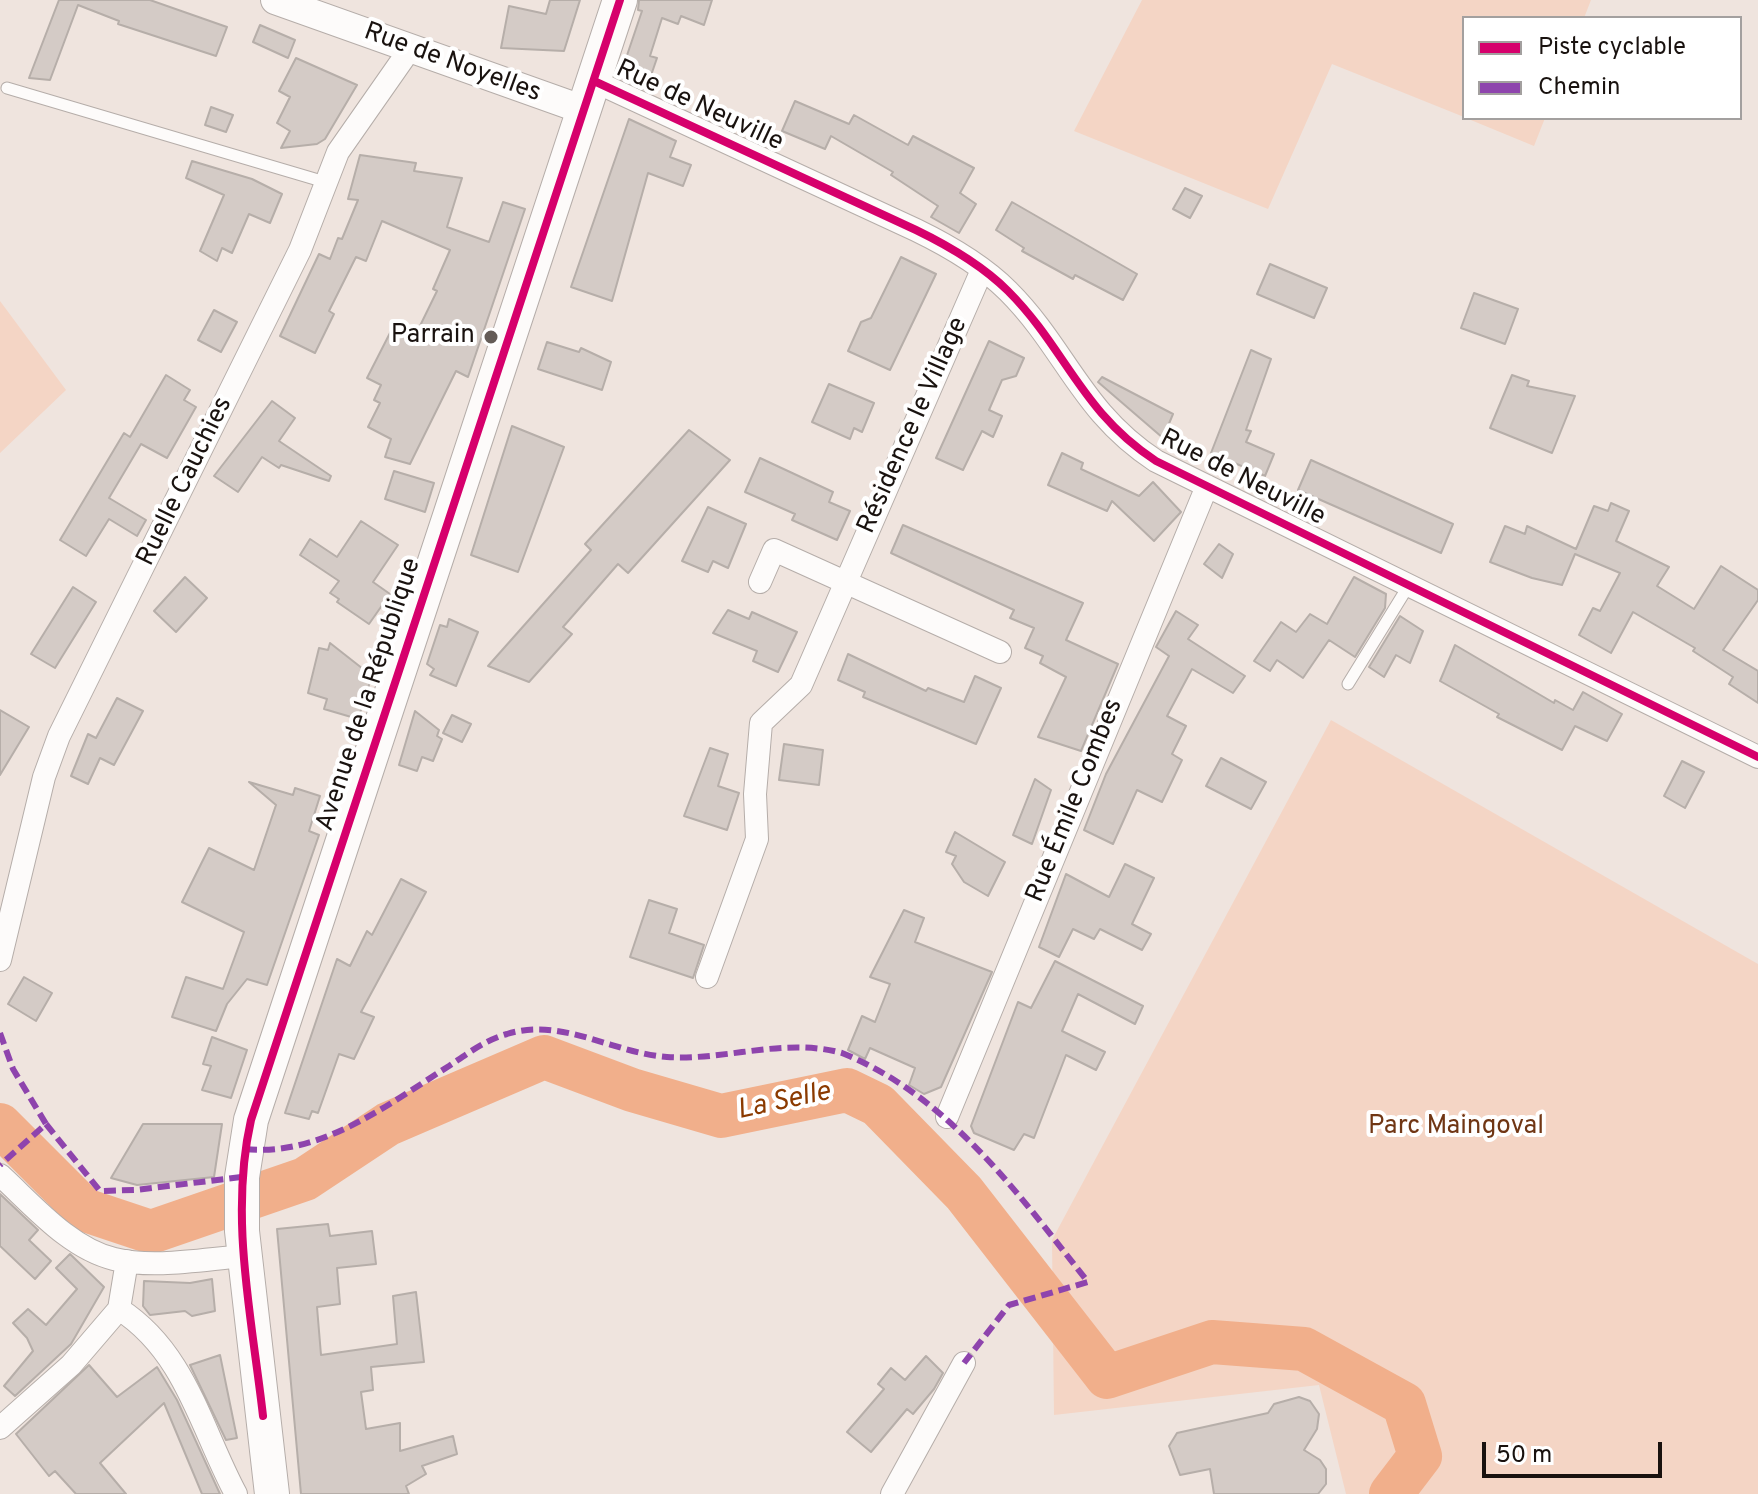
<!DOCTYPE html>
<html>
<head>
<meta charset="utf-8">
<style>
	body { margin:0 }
	#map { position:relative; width:1758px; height:1494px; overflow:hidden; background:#efe4de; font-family:Overpass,sans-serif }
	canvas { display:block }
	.legend { position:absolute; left:1462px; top:16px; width:280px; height:104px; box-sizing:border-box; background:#fff; border:2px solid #a3a09f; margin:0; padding:10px 14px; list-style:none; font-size:24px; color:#19120f }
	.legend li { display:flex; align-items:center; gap:16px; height:40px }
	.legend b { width:40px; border:2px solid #a3a09f }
	.scale { position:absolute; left:1482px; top:1442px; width:180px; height:36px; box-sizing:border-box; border:4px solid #19120f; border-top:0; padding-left:10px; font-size:24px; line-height:28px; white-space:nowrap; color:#19120f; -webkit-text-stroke:6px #fff; paint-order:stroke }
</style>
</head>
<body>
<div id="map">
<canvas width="1758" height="1494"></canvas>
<ul class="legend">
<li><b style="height:10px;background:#d6006c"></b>Piste cyclable</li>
<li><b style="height:10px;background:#8e44ad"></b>Chemin</li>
</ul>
<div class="scale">50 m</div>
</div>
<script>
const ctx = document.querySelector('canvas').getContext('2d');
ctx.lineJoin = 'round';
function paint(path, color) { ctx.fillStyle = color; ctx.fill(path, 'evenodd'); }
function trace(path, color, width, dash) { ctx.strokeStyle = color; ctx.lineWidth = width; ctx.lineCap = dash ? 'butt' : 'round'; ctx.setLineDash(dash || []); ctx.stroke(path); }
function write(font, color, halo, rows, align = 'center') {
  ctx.font = font + ' Overpass,sans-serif'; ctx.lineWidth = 8; ctx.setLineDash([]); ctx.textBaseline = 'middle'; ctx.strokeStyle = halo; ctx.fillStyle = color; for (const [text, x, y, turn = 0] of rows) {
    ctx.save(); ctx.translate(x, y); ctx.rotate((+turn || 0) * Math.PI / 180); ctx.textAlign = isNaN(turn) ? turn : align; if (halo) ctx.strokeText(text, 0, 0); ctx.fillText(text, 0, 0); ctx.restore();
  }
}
paint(new Path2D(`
	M 1142,0 L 1591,0 L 1584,18 L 1464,18 L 1464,117 L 1332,64 L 1268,209 L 1074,131 Z
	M 1466,118 L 1545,118 L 1534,146 Z
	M 0,301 L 66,390 L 0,453 Z
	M 1331,720 L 1758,964 L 1758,1494 L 1346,1494 L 1319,1385 L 1054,1415 L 1052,1240 Z`), '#f4d5c5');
trace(new Path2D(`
	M 0,1125 L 85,1210 L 151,1232 L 305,1179 L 388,1124 L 544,1057 L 632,1090 L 721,1116 L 847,1090 L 878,1105 L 964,1193 L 1107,1377 L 1212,1342 L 1304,1349 L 1404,1404 L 1420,1456 L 1391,1494`), '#f1af8b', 44);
const building = new Path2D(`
	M 59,0 L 150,0 L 227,27 L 216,56 L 118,24 L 119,21 L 78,5 L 50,80 L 29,78 Z
	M 550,0 L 580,0 L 564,51 L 501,48 L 509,6 L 546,14 Z
	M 639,0 L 712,0 L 704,25 L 681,16 L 678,24 L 662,18 L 650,56 L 657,58 L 646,90 L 623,79 L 621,73 L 642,11 L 638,10 Z
	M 260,25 L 295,40 L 288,58 L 253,42 Z
	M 296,58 L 357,85 L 325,139 L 317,144 L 281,148 L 290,131 L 277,123 L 290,97 L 279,91 Z
	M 795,101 L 849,124 L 854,115 L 908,145 L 913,136 L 974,168 L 960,193 L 976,204 L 959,233 L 931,217 L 938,206 L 891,175 L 893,172 L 831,136 L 825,149 L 782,131 Z
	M 211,107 L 233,115 L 226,132 L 205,125 Z
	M 629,119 L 676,141 L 670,157 L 691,165 L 683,186 L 648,173 L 612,301 L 571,287 Z
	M 360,155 L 416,163 L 414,171 L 462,178 L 447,227 L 489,242 L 503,202 L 525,209 L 468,377 L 456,371 L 410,464 L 385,457 L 391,439 L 368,427 L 380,403 L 374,400 L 381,385 L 367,378 L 392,329 L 396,330 L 398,325 L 416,334 L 437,291 L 433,289 L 450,250 L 382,221 L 366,261 L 356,257 L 329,311 L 334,314 L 315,353 L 280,336 L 319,254 L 330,259 L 338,238 L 342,239 L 358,200 L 348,199 Z
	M 192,161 L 252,179 L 282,194 L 270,223 L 249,214 L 232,253 L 222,248 L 217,261 L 200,251 L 224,195 L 186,178 Z
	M 1185,188 L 1202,196 L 1190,218 L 1173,209 Z
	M 1012,202 L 1137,274 L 1123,300 L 1075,275 L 1073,279 L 1022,251 L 1024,248 L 996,230 Z
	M 901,257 L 936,274 L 890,370 L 848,351 L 861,322 L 871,318 Z
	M 1270,264 L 1327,288 L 1314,318 L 1257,294 Z
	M 1474,293 L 1518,309 L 1505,344 L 1461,328 Z
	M 214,310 L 237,322 L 221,352 L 198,340 Z
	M 989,341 L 1024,358 L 1016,376 L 1002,380 L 989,410 L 1002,416 L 993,437 L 982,431 L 963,470 L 936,458 Z
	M 547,342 L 579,352 L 581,348 L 611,362 L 602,390 L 538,369 Z
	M 1251,350 L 1271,359 L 1246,430 L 1251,431 L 1246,442 L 1274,454 L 1265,476 L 1211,453 Z
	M 166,375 L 190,390 L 184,400 L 196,407 L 167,458 L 141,444 L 109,498 L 146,520 L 137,536 L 109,519 L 86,556 L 60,540 L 124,433 L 130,437 Z
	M 1512,375 L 1529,381 L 1527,386 L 1575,396 L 1552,453 L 1490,428 Z
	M 1102,377 L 1173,414 L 1163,438 L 1098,382 Z
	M 829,384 L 874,403 L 862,432 L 854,428 L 850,439 L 812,422 Z
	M 272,401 L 295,418 L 279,441 L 331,476 L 329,481 L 281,465 L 279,468 L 262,457 L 238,492 L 214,476 Z
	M 512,426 L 564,447 L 518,572 L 471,555 Z
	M 689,430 L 730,460 L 628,573 L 618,564 L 563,627 L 572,634 L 529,682 L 488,666 L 591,550 L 585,544 Z
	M 1062,453 L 1083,463 L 1081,469 L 1139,496 L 1153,482 L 1181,512 L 1154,541 L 1112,501 L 1107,511 L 1048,485 Z
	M 760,458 L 833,492 L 829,502 L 850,511 L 837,540 L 792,520 L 795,514 L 745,492 Z
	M 1311,460 L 1453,524 L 1441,553 L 1298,490 Z
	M 394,471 L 434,483 L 425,512 L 385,499 Z
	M 1611,503 L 1629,511 L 1616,541 L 1669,567 L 1657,586 L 1694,609 L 1721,566 L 1758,590 L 1758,600 L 1723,650 L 1758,671 L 1758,703 L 1729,684 L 1733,677 L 1693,651 L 1695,648 L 1633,612 L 1611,653 L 1579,635 L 1593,608 L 1600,611 L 1620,573 L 1575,554 L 1562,585 L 1532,578 L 1490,562 L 1505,526 L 1525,534 L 1527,526 L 1576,549 L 1594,506 L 1608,511 Z
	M 708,507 L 746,524 L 728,568 L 713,561 L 708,572 L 682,561 Z
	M 361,521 L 398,545 L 373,582 L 390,594 L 369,624 L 337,602 L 339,599 L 330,593 L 339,581 L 300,555 L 310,539 L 337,557 Z
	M 903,525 L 1083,603 L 1066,640 L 1118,664 L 1081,751 L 1038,737 L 1066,677 L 1040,663 L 1043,656 L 1025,648 L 1034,628 L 1010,618 L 1014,610 L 891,553 Z
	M 1219,544 L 1233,554 L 1222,578 L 1204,564 Z
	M 185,577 L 207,598 L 176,632 L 154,611 Z
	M 1354,577 L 1386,594 L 1385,608 L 1355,657 L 1329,640 L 1303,678 L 1277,660 L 1270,671 L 1254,661 L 1281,622 L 1296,632 L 1310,614 L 1327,624 Z
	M 73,587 L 96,602 L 55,668 L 31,654 Z
	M 728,610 L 749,619 L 752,612 L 797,632 L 778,672 L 753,661 L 757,651 L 713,633 Z
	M 1176,611 L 1198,625 L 1188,639 L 1245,676 L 1233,693 L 1192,669 L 1167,716 L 1186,726 L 1172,754 L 1182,760 L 1162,802 L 1137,790 L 1113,844 L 1084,830 L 1106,774 L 1169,656 L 1156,647 Z
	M 1400,616 L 1423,631 L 1410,663 L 1396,655 L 1384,677 L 1369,667 Z
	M 449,619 L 478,632 L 456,686 L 430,675 L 434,669 L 427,664 L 440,625 L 447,627 Z
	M 330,643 L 372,676 L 358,719 L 324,709 L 327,699 L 308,693 L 319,648 L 328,650 Z
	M 1455,645 L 1554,703 L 1555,700 L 1573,710 L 1583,692 L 1622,714 L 1607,741 L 1575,726 L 1562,750 L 1497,717 L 1499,714 L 1440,681 Z
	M 848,654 L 926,691 L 928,688 L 964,702 L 975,676 L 1001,688 L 976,744 L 863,697 L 865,692 L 838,680 Z
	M 117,698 L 143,711 L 114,765 L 100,758 L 88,784 L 71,776 L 88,734 L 96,738 Z
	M 0,710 L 29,727 L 0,775 Z
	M 415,711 L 439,730 L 437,736 L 442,739 L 433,761 L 422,757 L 417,771 L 399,765 Z
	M 452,715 L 471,724 L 462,742 L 443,733 Z
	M 784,744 L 823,750 L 819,785 L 779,780 Z
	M 710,748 L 728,754 L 718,786 L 739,793 L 727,830 L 684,816 Z
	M 1221,758 L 1266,782 L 1251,809 L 1206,786 Z
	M 1682,761 L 1704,772 L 1685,808 L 1664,796 Z
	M 1035,779 L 1051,790 L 1032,844 L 1013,835 Z
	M 249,782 L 293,795 L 295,788 L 320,796 L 309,831 L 319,835 L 267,985 L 247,979 L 227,1004 L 216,1031 L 172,1017 L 186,977 L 223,989 L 244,932 L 182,902 L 209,848 L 254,870 L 276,805 Z
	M 955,832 L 1005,862 L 988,896 L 964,882 L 952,864 L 956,856 L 946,852 Z
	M 1125,864 L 1154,878 L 1132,924 L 1151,934 L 1142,950 L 1100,929 L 1094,939 L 1073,929 L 1059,957 L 1039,947 L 1066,874 L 1109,897 Z
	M 401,879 L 426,892 L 361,1012 L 374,1017 L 354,1059 L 339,1054 L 318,1113 L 312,1111 L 309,1119 L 285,1113 L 337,959 L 350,966 L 367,931 L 372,935 Z
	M 649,900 L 677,909 L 669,933 L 704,945 L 693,978 L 630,957 Z
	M 904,910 L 924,918 L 915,942 L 992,972 L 941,1087 L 924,1094 L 909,1085 L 915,1068 L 870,1048 L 865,1059 L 848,1050 L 862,1016 L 875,1022 L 890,984 L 870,977 Z
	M 1055,961 L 1143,1006 L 1135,1024 L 1078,994 L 1062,1031 L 1105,1052 L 1096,1070 L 1066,1055 L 1034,1138 L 1024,1134 L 1014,1150 L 974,1133 L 971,1126 L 1018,1002 L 1031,1008 Z
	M 24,977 L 52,993 L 36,1021 L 8,1004 Z
	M 212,1037 L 247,1050 L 231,1098 L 202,1090 L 211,1066 L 203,1064 Z
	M 143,1124 L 222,1124 L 214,1177 L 137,1185 L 111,1178 Z
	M 0,1194 L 38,1230 L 29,1240 L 51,1261 L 35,1279 L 0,1246 Z
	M 328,1224 L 330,1236 L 372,1231 L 376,1264 L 337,1268 L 340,1304 L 317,1307 L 321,1355 L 397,1344 L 393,1296 L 416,1292 L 424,1362 L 371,1367 L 373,1390 L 361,1392 L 366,1429 L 400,1423 L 400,1451 L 453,1436 L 457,1454 L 422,1466 L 426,1474 L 406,1486 L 409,1494 L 301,1494 L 277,1229 Z
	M 70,1254 L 104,1287 L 71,1344 L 15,1396 L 4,1386 L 33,1351 L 27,1338 L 13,1323 L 28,1309 L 46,1325 L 77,1289 L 56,1268 Z
	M 212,1279 L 215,1311 L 192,1316 L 185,1311 L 150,1315 L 143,1306 L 144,1281 L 190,1283 Z
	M 220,1355 L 237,1438 L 226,1440 L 190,1365 Z
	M 926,1356 L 943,1373 L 934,1389 L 913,1414 L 907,1409 L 871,1452 L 847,1432 L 884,1389 L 878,1384 L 891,1368 L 905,1380 Z
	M 89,1365 L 117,1397 L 157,1367 L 177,1400 L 220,1494 L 202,1494 L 164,1403 L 100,1463 L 126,1494 L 76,1494 L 55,1471 L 49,1476 L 16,1434 Z
	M 1299,1397 L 1310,1401 L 1319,1414 L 1317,1429 L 1304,1450 L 1320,1460 L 1326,1469 L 1326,1484 L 1318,1494 L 1214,1494 L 1210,1469 L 1180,1475 L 1169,1446 L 1177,1433 L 1268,1413 L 1274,1404 Z`);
paint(building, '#d4cbc6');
trace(building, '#b6aea9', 2);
const service = new Path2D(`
	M 7,88 L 325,182
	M 1348,684 L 1409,585`);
const minor = new Path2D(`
	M 594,81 L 916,230 C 949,246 982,265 1008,291 C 1066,349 1081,412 1156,461 L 1758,757
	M 760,582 L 774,550 L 1000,652
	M 0,960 L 44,777 L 59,736 L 300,250 L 338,152 L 410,49
	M 707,977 L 757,839 L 755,794 L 761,723 L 801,685 L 982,270
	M 947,1117 L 1207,486
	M 0,1175 C 33,1205 69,1248 114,1259 C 154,1269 204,1259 245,1256
	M 119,1309 C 186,1352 201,1429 236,1494
	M 0,1428 L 71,1365 L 119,1309 L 127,1261
	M 892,1494 L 964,1363`);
const tertiary = new Path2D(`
	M 275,0 L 584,110`);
const primary = new Path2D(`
	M 272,1494 L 242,1231 L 242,1177 L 251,1120 L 620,0`);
trace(service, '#b5ada9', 13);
trace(minor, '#b5ada9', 24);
trace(tertiary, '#b5ada9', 30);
trace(primary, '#b5ada9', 36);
trace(service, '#fdfbfa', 11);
trace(minor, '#fdfbfa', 22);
trace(tertiary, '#fdfbfa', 28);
trace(primary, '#fdfbfa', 34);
trace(new Path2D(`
	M 0,1033 L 13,1069 L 46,1124 L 0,1165
	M 46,1124 L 100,1191 L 135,1190 L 242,1177
	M 245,1149 C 321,1157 387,1105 449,1066 C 467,1054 485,1040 507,1034 C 561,1017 613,1053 667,1057 C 725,1061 784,1037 842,1053 C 949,1096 1019,1195 1088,1282 L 1009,1305 L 964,1363`), '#8e44ad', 6, [12, 6]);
trace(new Path2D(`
	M 594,81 L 916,230 C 949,246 982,265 1008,291 C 1066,349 1081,412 1156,461 L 1758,757
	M 263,1416 C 252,1318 229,1217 251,1120 L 620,0`), '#d6006c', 8);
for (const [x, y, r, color] of [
	[491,337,8,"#645c57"]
]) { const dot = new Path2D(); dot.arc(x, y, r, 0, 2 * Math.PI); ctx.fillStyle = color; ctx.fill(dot); trace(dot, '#fff', 3); }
write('26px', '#19120f', '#fff', [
	["Rue de Noyelles",452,64,20],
	["Rue de Neuville",699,107,25],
	["Résidence le Village",914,426,-66],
	["Rue de Neuville",1242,479,27],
	["Ruelle Cauchies",186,482,-64],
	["Avenue de la République",370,695,-72],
	["Rue Émile Combes",1076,801,-68]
]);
write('26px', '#19120f', '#fff', [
	["Parrain",475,337]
], 'right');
write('26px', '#703614', '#fff', [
	["Parc Maingoval",1456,1128]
]);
write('italic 28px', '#8b3a00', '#fff', [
	["La Selle",784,1103,-12]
]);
</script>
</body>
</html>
